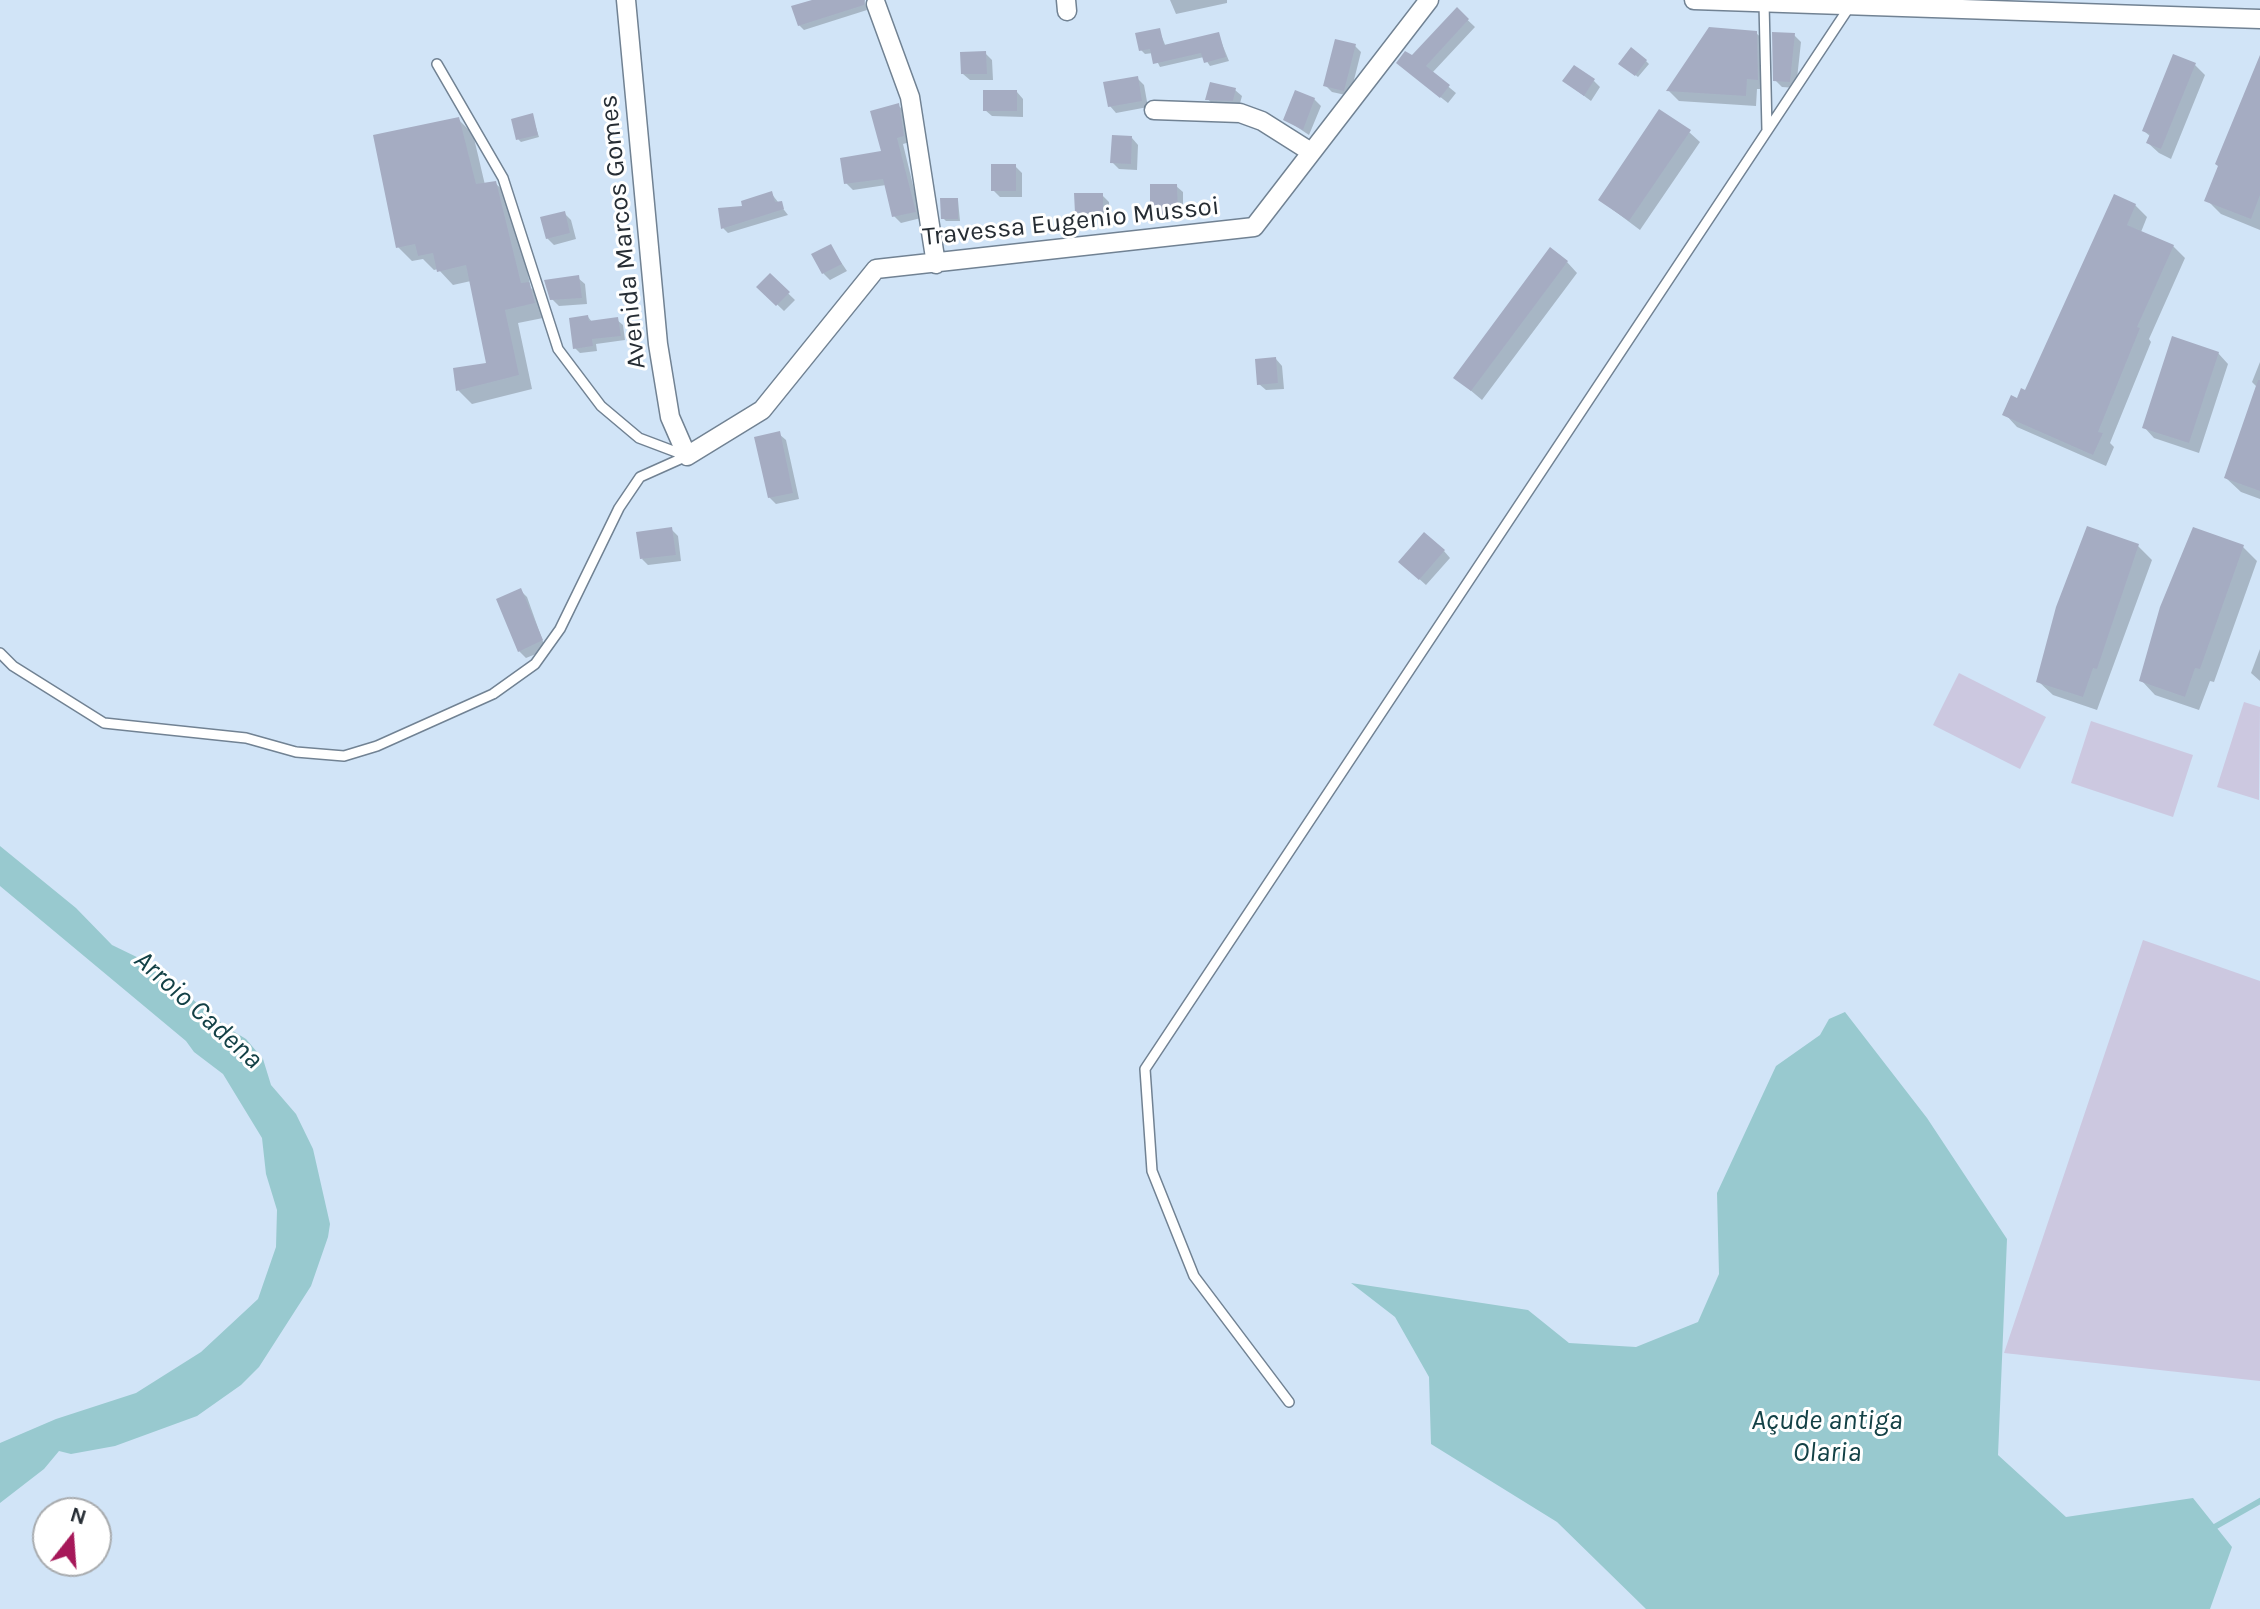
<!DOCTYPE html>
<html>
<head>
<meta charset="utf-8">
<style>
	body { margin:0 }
	#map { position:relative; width:2260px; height:1609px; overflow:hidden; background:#d1e4f7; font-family:Karla,sans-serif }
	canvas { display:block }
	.north { position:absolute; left:32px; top:1497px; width:80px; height:80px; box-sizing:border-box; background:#fff; border:2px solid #a8abae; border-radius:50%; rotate:17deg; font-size:22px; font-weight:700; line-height:32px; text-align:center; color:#262d34 }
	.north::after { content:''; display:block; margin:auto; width:28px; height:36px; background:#a61859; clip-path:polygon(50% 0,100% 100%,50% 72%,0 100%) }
</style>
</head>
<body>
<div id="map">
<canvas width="2260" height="1609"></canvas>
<div class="north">N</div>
</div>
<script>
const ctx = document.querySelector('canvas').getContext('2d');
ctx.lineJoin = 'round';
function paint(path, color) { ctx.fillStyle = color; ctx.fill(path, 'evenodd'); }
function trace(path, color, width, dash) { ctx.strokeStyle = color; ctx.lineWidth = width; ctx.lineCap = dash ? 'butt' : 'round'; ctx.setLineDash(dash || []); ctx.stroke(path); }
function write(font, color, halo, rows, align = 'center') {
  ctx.font = font + ' Karla,sans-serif'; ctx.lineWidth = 6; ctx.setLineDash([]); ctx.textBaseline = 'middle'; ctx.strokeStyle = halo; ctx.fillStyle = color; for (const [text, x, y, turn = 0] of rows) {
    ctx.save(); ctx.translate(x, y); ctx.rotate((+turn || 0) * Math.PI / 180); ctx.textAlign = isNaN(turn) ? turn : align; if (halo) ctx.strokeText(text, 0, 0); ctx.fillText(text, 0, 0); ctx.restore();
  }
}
paint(new Path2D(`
	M 1959,673 L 2046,717 L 2020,769 L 1933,725 Z
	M 2244,702 L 2260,707 L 2259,800 L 2217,787 Z
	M 2091,721 L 2193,755 L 2173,817 L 2071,783 Z
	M 2143,940 L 2260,981 L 2260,1381 L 2004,1353 Z`), '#ccc8e0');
paint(new Path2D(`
	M 0,846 L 76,908 L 112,945 L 147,962 L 197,1003 L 206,1005 L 223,1025 L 246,1039 L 263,1059 L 271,1085 L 296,1114 L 313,1149 L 330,1224 L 328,1237 L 311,1286 L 259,1367 L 241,1385 L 197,1416 L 115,1446 L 71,1454 L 59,1451 L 44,1469 L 0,1503 L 0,1443 L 56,1419 L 136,1393 L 201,1352 L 258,1299 L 276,1247 L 277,1210 L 266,1174 L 262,1138 L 223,1074 L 194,1052 L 186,1041 L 0,886 Z
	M 1845,1012 L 1927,1118 L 2007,1239 L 1998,1455 L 2066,1517 L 2193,1498 L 2232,1547 L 2210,1609 L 1646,1609 L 1557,1522 L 1431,1444 L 1429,1377 L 1395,1317 L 1351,1283 L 1528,1310 L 1569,1343 L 1636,1347 L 1698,1322 L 1719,1274 L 1717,1193 L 1776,1066 L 1820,1035 L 1829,1019 Z`), '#98c9cf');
paint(new Path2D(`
	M 818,0 L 864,0 L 867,10 L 804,30 L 799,25 Z
	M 1170,0 L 1227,0 L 1227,3 L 1176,14 Z
	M 1457,10 L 1475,27 L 1432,73 L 1456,93 L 1448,103 L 1405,69 Z
	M 1159,30 L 1166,47 L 1218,34 L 1229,61 L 1210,66 L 1204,57 L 1160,67 L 1153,53 L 1145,54 L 1141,50 Z
	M 1756,33 L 1767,43 L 1768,89 L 1757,89 L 1756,106 L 1679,101 L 1669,91 Z
	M 1794,35 L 1801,42 L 1796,88 L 1782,87 L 1775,80 Z
	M 1355,46 L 1361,52 L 1350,96 L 1332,92 L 1325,85 Z
	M 985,53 L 992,60 L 993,80 L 970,80 L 963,74 Z
	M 1646,61 L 1649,64 L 1638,77 L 1624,66 Z
	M 2260,63 L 2260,230 L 2221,214 L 2207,200 Z
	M 2195,65 L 2205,75 L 2171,159 L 2159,153 L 2148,143 L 2151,137 L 2144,131 Z
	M 1137,78 L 1144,85 L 1148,107 L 1116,113 L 1110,106 Z
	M 1594,81 L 1600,87 L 1591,101 L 1572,87 Z
	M 1235,90 L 1242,96 L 1239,107 L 1214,106 L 1208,99 Z
	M 1017,92 L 1023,99 L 1023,117 L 992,116 L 985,110 Z
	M 1314,99 L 1321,106 L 1309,135 L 1285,119 Z
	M 898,105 L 905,112 L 910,142 L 903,144 L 921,218 L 901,223 L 894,216 L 886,185 L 853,190 L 846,183 L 883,153 Z
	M 532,115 L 539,137 L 521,142 L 518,139 Z
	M 459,120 L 473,134 L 485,185 L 495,183 L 510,197 L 531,288 L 542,298 L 548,317 L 518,323 L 532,389 L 472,404 L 458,390 L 489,365 L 471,281 L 453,285 L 438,269 L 434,270 L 423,259 L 412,261 L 398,247 Z
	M 1689,132 L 1700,142 L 1640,230 L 1600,200 Z
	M 1132,138 L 1138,145 L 1137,170 L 1119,169 L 1112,162 Z
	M 1015,166 L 1022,173 L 1022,197 L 1000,197 L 993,190 Z
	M 1176,186 L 1183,192 L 1183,220 L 1159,220 L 1152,213 Z
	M 771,193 L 788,215 L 728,233 L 723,228 L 745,207 Z
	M 1102,195 L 1109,202 L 1109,219 L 1083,218 L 1077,212 Z
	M 958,200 L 960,221 L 946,221 L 943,218 Z
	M 2135,205 L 2147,217 L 2141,232 L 2173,246 L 2185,258 L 2149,339 L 2151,342 L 2110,443 L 2114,447 L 2106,466 L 2017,427 L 2005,414 L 2026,392 Z
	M 564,213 L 571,220 L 576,239 L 554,245 L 547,238 Z
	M 830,246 L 847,271 L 830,280 L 823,273 Z
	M 1567,262 L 1577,273 L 1482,400 L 1456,378 Z
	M 770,276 L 795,300 L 784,311 L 759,287 Z
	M 578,278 L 585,284 L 587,304 L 559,306 L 552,299 Z
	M 588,317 L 593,323 L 617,320 L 623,325 L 625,340 L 596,344 L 597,351 L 580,353 L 575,348 Z
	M 2218,353 L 2228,364 L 2199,453 L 2154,438 L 2144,427 Z
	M 1276,359 L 1282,366 L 1284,389 L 1266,390 L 1259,384 Z
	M 2260,362 L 2260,499 L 2241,492 L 2226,478 L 2257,387 L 2252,382 Z
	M 779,434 L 786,440 L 799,499 L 776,504 L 769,497 Z
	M 671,529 L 678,536 L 681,561 L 648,565 L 642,559 Z
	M 2138,546 L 2152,560 L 2097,710 L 2053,695 L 2038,681 Z
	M 2243,547 L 2257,561 L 2214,682 L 2210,681 L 2199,710 L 2155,695 L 2141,680 Z
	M 1444,551 L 1450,558 L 1426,585 L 1407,568 Z
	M 521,591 L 527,597 L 546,650 L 526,658 L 519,651 Z
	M 2260,649 L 2260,681 L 2251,673 Z`), '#0003');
trace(new Path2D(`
	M 2211,1529 L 2260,1501`), '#98c9cf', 6);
paint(new Path2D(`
	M 812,0 L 865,0 L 864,5 L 798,26 L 791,6 Z
	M 1457,7 L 1469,19 L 1426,66 L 1450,85 L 1440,98 L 1396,63 L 1405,51 L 1412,55 Z
	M 1709,27 L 1757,31 L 1758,80 L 1747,79 L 1746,96 L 1666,91 Z
	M 1160,28 L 1164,45 L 1219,32 L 1226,57 L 1204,63 L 1201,53 L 1153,64 L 1150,49 L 1155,48 L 1139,51 L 1135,33 Z
	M 1772,32 L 1795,33 L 1790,82 L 1773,81 Z
	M 1335,39 L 1356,44 L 1344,91 L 1323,86 Z
	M 1631,47 L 1647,60 L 1635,76 L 1618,64 Z
	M 986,51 L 987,74 L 961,74 L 960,52 Z
	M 2173,54 L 2196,63 L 2161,149 L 2146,143 L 2150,134 L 2142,131 Z
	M 2260,55 L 2260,195 L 2251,219 L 2204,201 L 2218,166 L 2215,164 Z
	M 1574,65 L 1595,79 L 1584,96 L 1562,81 Z
	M 1138,76 L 1142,101 L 1108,107 L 1103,82 Z
	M 1210,82 L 1236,88 L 1233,101 L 1205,100 Z
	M 983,90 L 1017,90 L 1017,111 L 983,111 Z
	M 1295,90 L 1315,98 L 1303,130 L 1283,120 Z
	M 899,103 L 904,136 L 897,138 L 916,212 L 892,217 L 883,179 L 844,184 L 840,158 L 881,151 L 870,111 Z
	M 1659,109 L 1691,130 L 1629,221 L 1598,200 Z
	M 533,113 L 538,135 L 516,140 L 511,119 Z
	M 459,117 L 476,184 L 496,181 L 521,283 L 529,282 L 535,303 L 505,310 L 519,375 L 456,391 L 453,368 L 486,363 L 466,265 L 437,272 L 433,253 L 418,256 L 415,244 L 396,248 L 373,135 Z
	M 1112,135 L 1132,136 L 1131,164 L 1110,163 Z
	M 991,164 L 1016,164 L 1016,191 L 991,191 Z
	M 1150,184 L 1177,184 L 1178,214 L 1150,214 Z
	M 772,191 L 775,202 L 782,201 L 784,209 L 721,229 L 718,208 L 742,206 L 741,201 Z
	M 1074,193 L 1103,193 L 1103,213 L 1075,213 Z
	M 2114,194 L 2136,204 L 2127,225 L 2174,245 L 2137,327 L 2140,328 L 2098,432 L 2103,433 L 2093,455 L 2002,415 L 2011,395 L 2017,398 L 2021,388 L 2025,390 Z
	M 940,198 L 958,198 L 958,219 L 941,219 Z
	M 565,211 L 570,233 L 546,239 L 540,217 Z
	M 831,244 L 842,264 L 822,274 L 811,254 Z
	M 1550,247 L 1568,261 L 1471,391 L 1453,378 Z
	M 770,273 L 790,292 L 776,306 L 756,287 Z
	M 579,275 L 582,298 L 550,300 L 544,280 Z
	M 588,315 L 589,321 L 618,317 L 621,336 L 592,339 L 593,346 L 573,349 L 569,318 Z
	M 2172,336 L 2219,352 L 2189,443 L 2142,428 Z
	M 1276,357 L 1278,383 L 1257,385 L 1255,359 Z
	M 2258,380 L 2260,380 L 2260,491 L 2224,478 Z
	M 780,431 L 793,493 L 768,498 L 754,437 Z
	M 2087,526 L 2139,544 L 2097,669 L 2093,668 L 2083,697 L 2036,682 L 2056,607 Z
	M 672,527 L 676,555 L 640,559 L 636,532 Z
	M 2193,527 L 2244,545 L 2200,669 L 2195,668 L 2185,697 L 2139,681 L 2160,607 Z
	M 1424,532 L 1445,550 L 1419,580 L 1398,562 Z
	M 521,588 L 543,640 L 518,652 L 496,599 Z`), '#a5acc2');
const lane = new Path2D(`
	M 1764,3 L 1767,131
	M 437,64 L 503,178 L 558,349 L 601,406 L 639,438 L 684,455
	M 0,653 L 13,666 L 104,723 L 246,738 L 296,752 L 344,756 L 377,746 L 493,694 L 535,664 L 560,629 L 619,508 L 640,477 L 687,456
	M 1289,1402 L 1194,1276 L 1152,1171 L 1145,1069 L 1850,6`);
const street = new Path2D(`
	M 626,0 L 658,344 L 670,417 L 687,456 L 762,410 L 876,269 L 1254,227 L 1429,0
	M 1066,0 L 1067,11
	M 1694,0 L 2260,19
	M 876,4 L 910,97 L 936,264
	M 1154,110 L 1240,113 L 1262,121 L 1311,152`);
trace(lane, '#718293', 12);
trace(street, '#718293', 21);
trace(lane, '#fff', 9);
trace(street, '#fff', 18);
write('26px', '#262d34', '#fff', [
	["Travessa Eugenio Mussoi",1071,222,-6],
	["Avenida Marcos Gomes",623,232,-96]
]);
write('italic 28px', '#134146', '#fff', [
	["Arroio Cadena",198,1010,42],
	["Açude antiga",1827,1421],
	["Olaria",1827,1453]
]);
</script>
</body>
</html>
